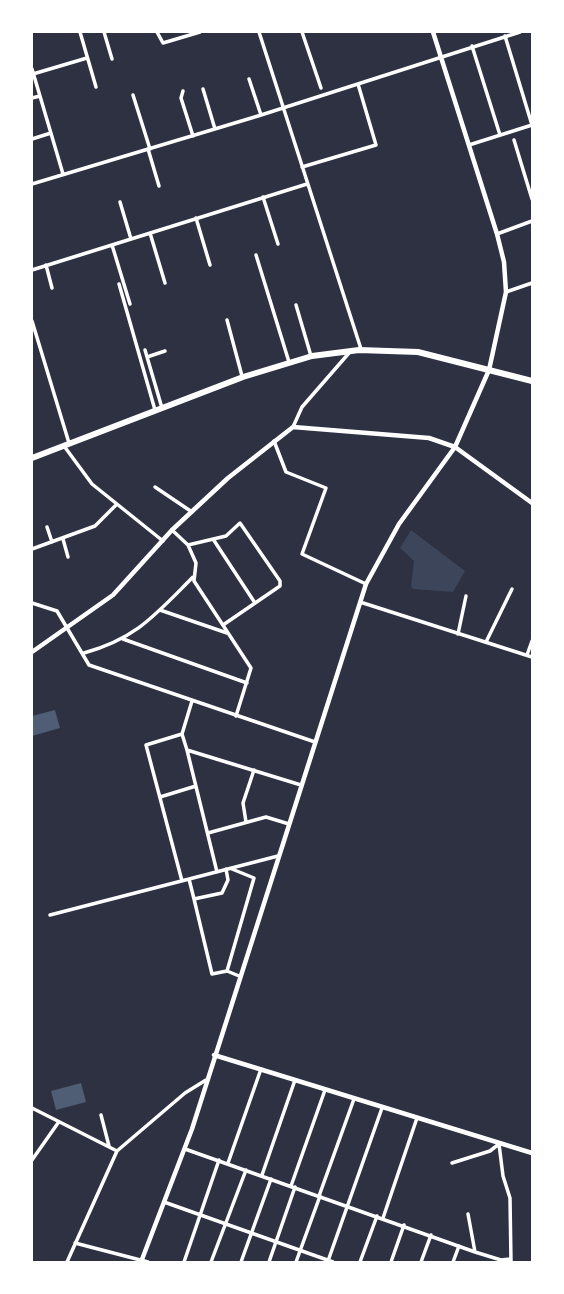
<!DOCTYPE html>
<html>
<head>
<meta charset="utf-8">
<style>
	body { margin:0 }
	#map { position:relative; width:564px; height:1294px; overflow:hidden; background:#2d3142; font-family:"Golos Text",sans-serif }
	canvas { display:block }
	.frame { position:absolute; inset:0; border:33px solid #fff; pointer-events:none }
</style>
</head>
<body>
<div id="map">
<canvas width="564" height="1294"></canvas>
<div class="frame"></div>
</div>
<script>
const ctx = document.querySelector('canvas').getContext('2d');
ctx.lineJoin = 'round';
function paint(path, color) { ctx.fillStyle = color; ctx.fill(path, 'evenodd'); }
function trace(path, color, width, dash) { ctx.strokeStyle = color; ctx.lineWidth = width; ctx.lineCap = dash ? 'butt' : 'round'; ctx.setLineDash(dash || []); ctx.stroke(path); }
paint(new Path2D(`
	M 411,530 L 465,571 L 453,592 L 413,589 L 411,586 L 414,561 L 400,548 Z`), '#3c4559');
paint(new Path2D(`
	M 55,710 L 60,728 L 32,736 L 32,716 Z
	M 81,1083 L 86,1102 L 56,1110 L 51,1091 Z`), '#4f5d75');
trace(new Path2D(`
	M 80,32 L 96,87
	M 104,32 L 112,59
	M 157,32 L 163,43 L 200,32
	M 259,32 L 361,349
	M 302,32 L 321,88
	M 505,36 L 532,125
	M 472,46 L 500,135
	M 32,69 L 63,174
	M 33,74 L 87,58
	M 249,79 L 261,115
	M 203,89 L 215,129
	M 183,91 L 181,98 L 193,136
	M 133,95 L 150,149
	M 32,98 L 40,96
	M 32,139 L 51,133
	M 514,140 L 532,199
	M 469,145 L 532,125
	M 148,149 L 159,186
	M 302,167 L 376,145 L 358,84
	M 32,184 L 258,116 L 520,32
	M 263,197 L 278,244
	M 120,202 L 131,239
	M 196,218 L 210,265
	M 150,233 L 165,283
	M 497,234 L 532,221
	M 112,245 L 130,304
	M 256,255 L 289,362
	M 46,265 L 52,288
	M 32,270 L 307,184
	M 119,284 L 155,410
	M 506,292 L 532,283
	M 296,305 L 311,356
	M 227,320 L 242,376
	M 32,321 L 69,443
	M 145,350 L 162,408
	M 147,357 L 165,351
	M 293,427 L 302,407 L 349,353
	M 274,441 L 286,472 L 326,488 L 302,554 L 366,584
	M 64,446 L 92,484 L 163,541
	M 155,487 L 192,512
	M 47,527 L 52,542
	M 172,530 L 188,545 L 196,563 L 194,581 L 251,668 L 236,716
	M 63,539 L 68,557
	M 213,539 L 255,603
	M 188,545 L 226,536 L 240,523 L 280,581 L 280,586 L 223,625
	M 32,549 L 95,526 L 116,505
	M 360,602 L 532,657
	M 32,603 L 57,611 L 89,665 L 315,742
	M 160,610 L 227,633
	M 458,634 L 466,596
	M 123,639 L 247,683
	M 486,642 L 512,589
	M 84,653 C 137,638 155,615 193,577
	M 527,655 L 532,641
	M 182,734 L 187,750
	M 160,797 L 196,786
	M 246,822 L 243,803 L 254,770
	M 208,833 L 266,817 L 289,824
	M 217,872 L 187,750 L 301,785
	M 189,879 L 194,899 L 222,893 L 228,880 L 226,869
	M 182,881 L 146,745 L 182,734 L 192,701
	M 194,899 L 212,974 L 227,971 L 239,976
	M 50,915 L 278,856
	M 227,971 L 254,878 L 232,869
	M 32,1108 L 117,1151
	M 101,1115 L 109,1146
	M 499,1144 L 503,1176 L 510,1198 L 511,1262
	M 185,1149 L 475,1252 L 501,1260 L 510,1259
	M 32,1160 L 58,1123
	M 228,1163 L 261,1069
	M 452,1163 L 490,1151 L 499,1144
	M 262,1175 L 295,1080
	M 291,1186 L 325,1090
	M 319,1196 L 354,1099
	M 164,1202 L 333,1262
	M 468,1214 L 475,1252
	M 383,1218 L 417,1118
	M 75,1243 L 148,1262
	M 328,1261 L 382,1108
	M 67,1262 L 117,1151 L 185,1093 L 206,1080
	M 184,1262 L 219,1160
	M 211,1262 L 246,1170
	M 241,1262 L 271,1179
	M 269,1262 L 295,1187
	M 296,1262 L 320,1196
	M 360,1262 L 377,1216
	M 391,1262 L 404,1225
	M 421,1262 L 431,1235
	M 453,1262 L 459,1246`), '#fff', 3.5);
trace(new Path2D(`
	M 32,652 L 113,595 L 172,530 L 228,478 L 293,427 L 429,438 L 455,447 L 532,503
	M 214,1055 L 532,1153
	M 141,1262 L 192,1129 L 366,584 L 399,524 L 455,447 L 489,370 L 506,292 L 504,262 L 497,234 L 433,32`), '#fff', 4.5);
trace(new Path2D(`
	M 32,458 L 243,377 L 312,356 L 359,350 L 418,352 L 532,381`), '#fff', 6);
</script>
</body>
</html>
